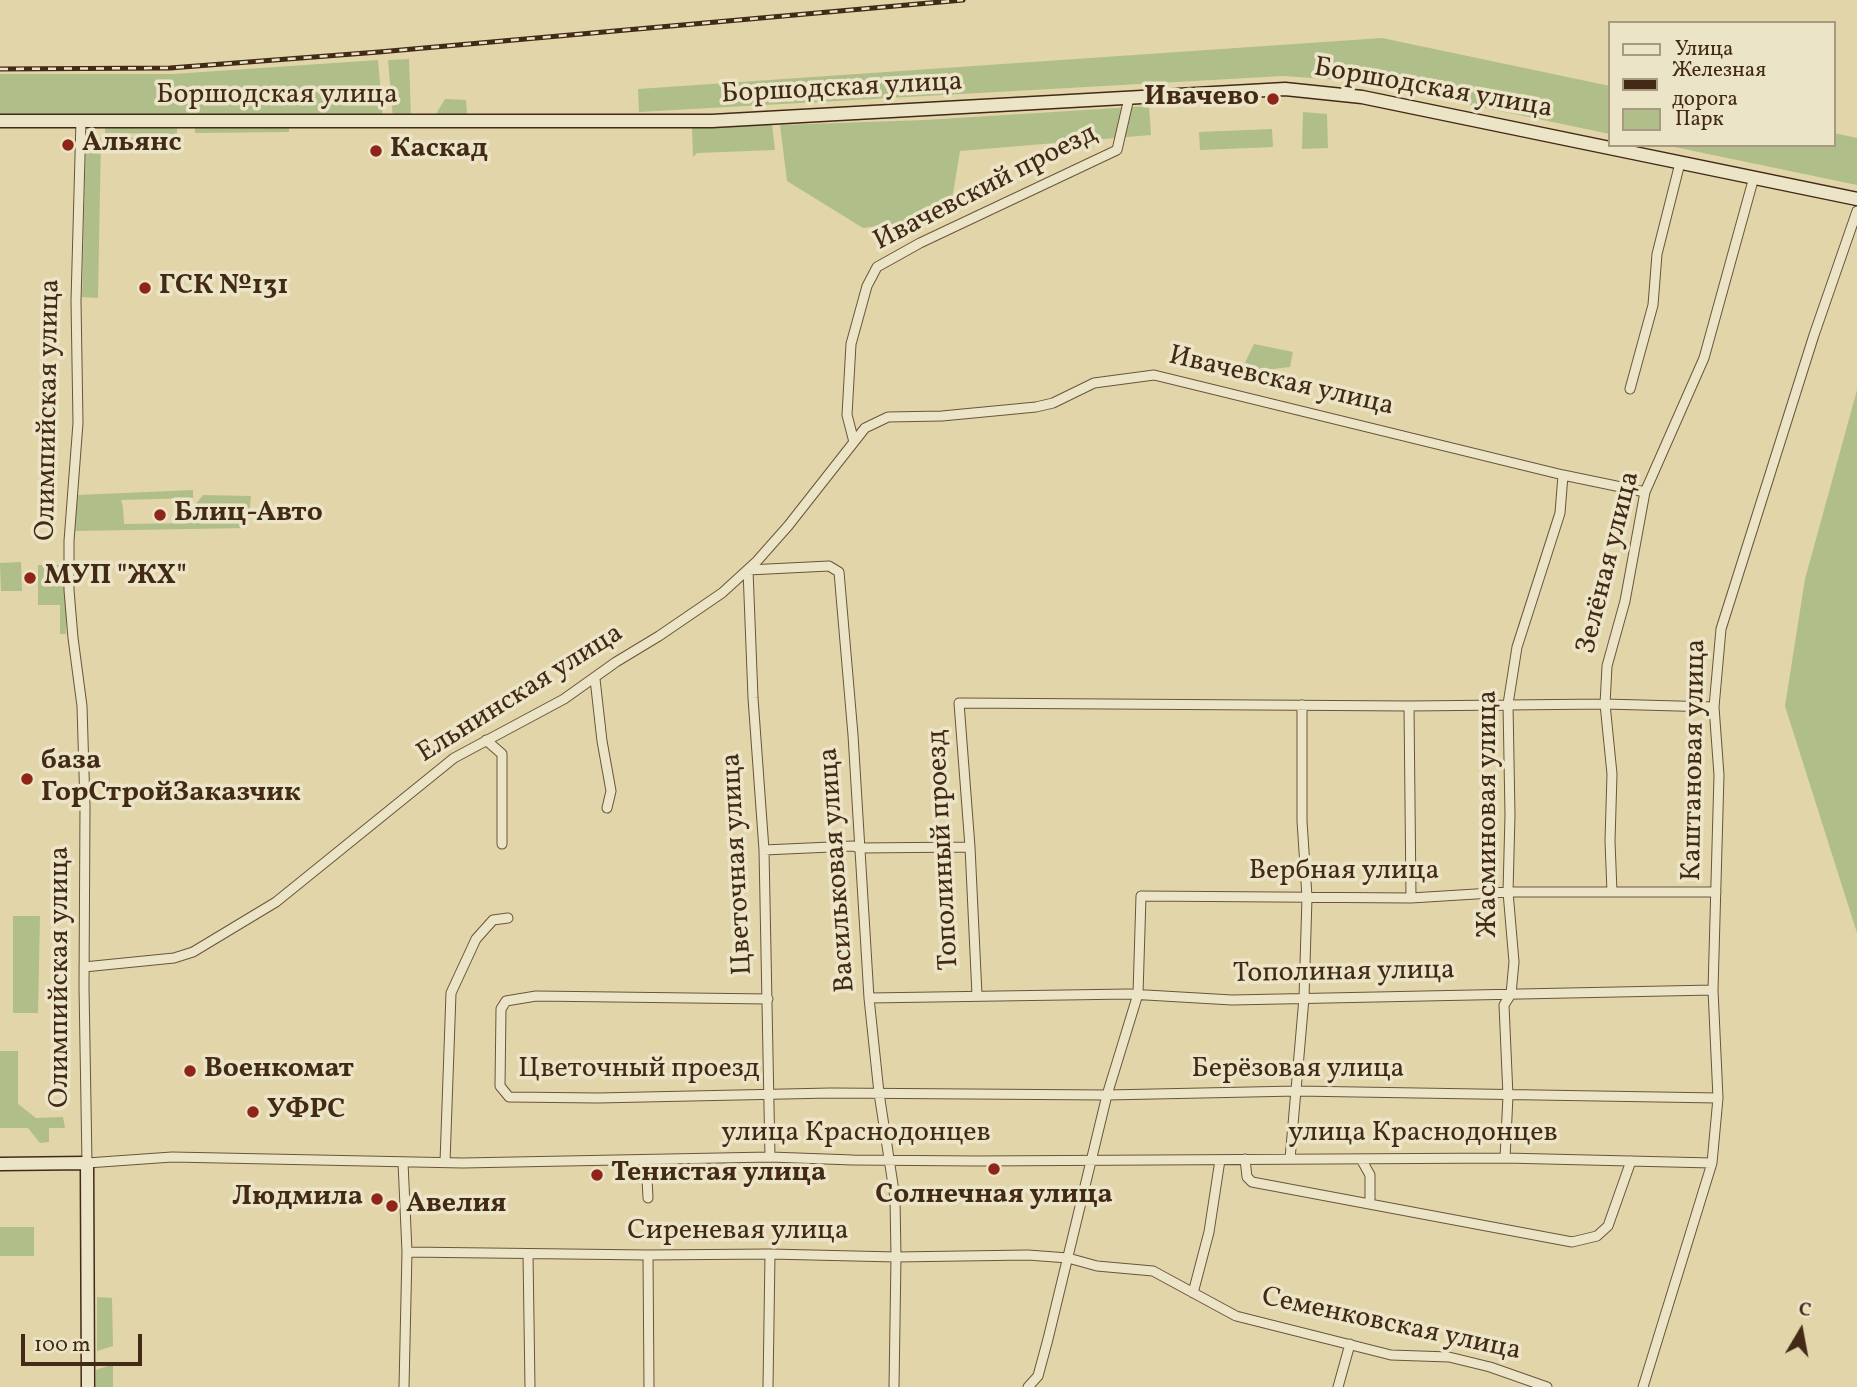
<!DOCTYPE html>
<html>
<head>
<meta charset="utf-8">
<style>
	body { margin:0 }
	#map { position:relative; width:1857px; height:1387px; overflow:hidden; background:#e2d5a9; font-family:Vollkorn,serif }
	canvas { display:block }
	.legend { position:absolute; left:1608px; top:21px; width:228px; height:126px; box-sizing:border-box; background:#ece4c7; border:2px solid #a89a81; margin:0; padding:9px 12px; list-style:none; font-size:21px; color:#422a17 }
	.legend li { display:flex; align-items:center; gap:14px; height:35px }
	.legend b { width:35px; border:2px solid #a89a81 }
	.north { position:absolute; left:1766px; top:1296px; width:70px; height:70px; -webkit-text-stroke:5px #ece4c7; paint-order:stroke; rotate:10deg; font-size:19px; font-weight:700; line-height:28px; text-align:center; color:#422a17 }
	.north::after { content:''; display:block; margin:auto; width:24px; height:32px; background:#422a17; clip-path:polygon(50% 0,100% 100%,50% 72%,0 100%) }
	.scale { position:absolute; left:21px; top:1334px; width:121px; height:32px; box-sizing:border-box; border:4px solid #422a17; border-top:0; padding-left:9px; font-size:21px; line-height:24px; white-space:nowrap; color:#422a17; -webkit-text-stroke:5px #ece4c7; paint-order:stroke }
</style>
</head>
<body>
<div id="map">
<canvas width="1857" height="1387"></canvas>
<ul class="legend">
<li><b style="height:9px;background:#ece4c7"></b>Улица</li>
<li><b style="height:9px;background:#422a17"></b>Железная дорога</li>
<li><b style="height:19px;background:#b0be8a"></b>Парк</li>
</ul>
<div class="north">С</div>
<div class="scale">100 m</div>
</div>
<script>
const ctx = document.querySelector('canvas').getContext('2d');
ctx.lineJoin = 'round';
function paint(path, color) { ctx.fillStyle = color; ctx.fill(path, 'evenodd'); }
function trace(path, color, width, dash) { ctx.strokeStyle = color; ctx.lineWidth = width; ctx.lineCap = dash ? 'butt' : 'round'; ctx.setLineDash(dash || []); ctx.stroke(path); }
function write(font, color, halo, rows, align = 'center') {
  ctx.font = font + ' Vollkorn,serif'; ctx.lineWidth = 7; ctx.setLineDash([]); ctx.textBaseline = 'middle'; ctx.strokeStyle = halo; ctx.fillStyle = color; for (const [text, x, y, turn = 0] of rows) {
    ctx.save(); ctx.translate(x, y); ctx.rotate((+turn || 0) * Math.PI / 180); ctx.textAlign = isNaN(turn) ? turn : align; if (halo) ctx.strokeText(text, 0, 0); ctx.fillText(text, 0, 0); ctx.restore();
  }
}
paint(new Path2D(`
	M 1382,38 L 1610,86 L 1610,134 L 1356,81 L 1283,76 L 639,112 L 638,89 Z
	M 409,59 L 411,118 L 393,119 L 388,60 Z
	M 378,60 L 383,119 L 0,118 L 0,74 L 173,74 Z
	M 445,99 L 466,100 L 467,114 L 436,114 Z
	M 1149,106 L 1151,135 L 960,151 L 949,217 L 863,228 L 787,181 L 780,125 L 925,120 Z
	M 1303,112 L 1327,114 L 1328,148 L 1302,149 Z
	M 772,124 L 775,150 L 697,153 L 693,157 L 692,128 Z
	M 289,125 L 289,132 L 195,133 L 195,126 Z
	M 105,126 L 177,127 L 177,134 L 105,133 Z
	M 1272,129 L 1273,147 L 1200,150 L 1199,132 Z
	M 1834,133 L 1857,138 L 1857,185 L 1665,145 L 1834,145 Z
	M 106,137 L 176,138 L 176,145 L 106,145 Z
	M 86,138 L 101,138 L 98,298 L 82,297 Z
	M 1254,344 L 1293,352 L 1290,367 L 1240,373 Z
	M 1857,390 L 1857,933 L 1785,706 L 1805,579 Z
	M 193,490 L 193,498 L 121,500 L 123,507 L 124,524 L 195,523 L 195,505 L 203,495 L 251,496 L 248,528 L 75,531 L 77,495 Z
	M 21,562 L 22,591 L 1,591 L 0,563 Z
	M 38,565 L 66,565 L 66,634 L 60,634 L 60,605 L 38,605 Z
	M 13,916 L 40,916 L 38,1013 L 13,1013 Z
	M 0,1051 L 18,1051 L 18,1104 L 36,1118 L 63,1117 L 65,1128 L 49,1128 L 49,1142 L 40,1143 L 28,1128 L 0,1128 Z
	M 964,1190 L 1024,1190 L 1023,1199 L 964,1198 Z
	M 0,1227 L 34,1227 L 34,1256 L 0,1256 Z
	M 97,1297 L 112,1298 L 113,1346 L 97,1351 Z
	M 113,1364 L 113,1387 L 96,1387 L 96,1370 Z`), '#b0be8a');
const street = new Path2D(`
	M 81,120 L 76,301 L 78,423 L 69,541 L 69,590 L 73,638 L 82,706 L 85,806 L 84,987 L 87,1163 L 172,1157 L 463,1163 L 770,1157 L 853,1160 L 977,1161 L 1505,1158 L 1712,1163
	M 1630,389 L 1653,305 L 1657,254 L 1680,163
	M 854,442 L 847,415 L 851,344 L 867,286 L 877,267 L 920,243 L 1117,150 L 1129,98
	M 595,679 L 602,741 L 611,791 L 607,808
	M 1409,706 L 1411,898
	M 486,740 L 502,754 L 502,844
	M 764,850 L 853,846 L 859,848 L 970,847
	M 1612,892 L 1610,841 L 1612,774 L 1605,704 L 1607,666 L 1625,601 L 1645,492 L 1704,358 L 1754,177
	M 84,967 L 174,958 L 193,952 L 276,902 L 454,758 L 564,699 L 616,662 L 659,636 L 722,593 L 757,561 L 788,526 L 865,428 L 888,417 L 942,416 L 1036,407 L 1053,403 L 1094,383 L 1154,375 L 1563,475 L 1645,492
	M 977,995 L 970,847 L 959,703 L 1409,706 L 1605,704 L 1714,707
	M 869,998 L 1129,994 L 1232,1000 L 1713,990
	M 768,999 L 536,996 L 506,1001 L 501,1009 L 500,1086 L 509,1097 L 598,1098 L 831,1093 L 1107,1095 L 1297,1091 L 1718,1098
	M 770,1157 L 764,850 L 753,698 L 748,570 L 829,566 L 839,572 L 853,735 L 869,998 L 879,1093 L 895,1198 L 896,1257 L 894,1387
	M 1505,1158 L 1508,1096 L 1504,1005 L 1511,994 L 1514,962 L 1508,892 L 1510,815 L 1508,704 L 1517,647 L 1560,513 L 1563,475
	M 1245,1159 L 1247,1177 L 1252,1182 L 1572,1242 L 1597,1236 L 1608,1226 L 1631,1161
	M 1290,1159 L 1304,998 L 1307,897 L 1302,821 L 1302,705
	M 1361,1159 L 1370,1175 L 1370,1204
	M 646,1160 L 648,1198
	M 403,1162 L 407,1252 L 404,1387
	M 445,1162 L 451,993 L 476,939 L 493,920 L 508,918
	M 407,1252 L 648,1255 L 770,1254 L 896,1257 L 1028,1255 L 1068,1258 L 1097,1266 L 1153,1271 L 1236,1316 L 1391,1355 L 1449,1357 L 1490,1367 L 1547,1387
	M 528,1254 L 530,1387
	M 648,1255 L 649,1387
	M 1193,1293 L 1209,1232 L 1220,1160
	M 768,1387 L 770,1254
	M 1028,1387 L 1038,1376 L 1048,1339 L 1107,1095 L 1138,994 L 1141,896 L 1411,898 L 1508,892 L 1716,892
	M 1338,1387 L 1350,1344
	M 1643,1387 L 1712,1163 L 1718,1098 L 1713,990 L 1719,775 L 1714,707 L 1721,629 L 1814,335 L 1857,211`);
const secondary = new Path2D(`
	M 0,121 L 712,121 L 1285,89 L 1362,97 L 1857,199
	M 0,1164 L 87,1163 L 88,1387`);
trace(street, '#6a553c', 11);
trace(secondary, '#422a17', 15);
trace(street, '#ece4c7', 9);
trace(secondary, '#ece4c7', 12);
const rail = new Path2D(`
	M 0,69 L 170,68 L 379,52 L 963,0`);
trace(rail, '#422a17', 5);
trace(rail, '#ece4c7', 2.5, [8]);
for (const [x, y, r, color] of [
	[1273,99,7,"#8f2418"],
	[68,145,7,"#8f2418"],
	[376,151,7,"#8f2418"],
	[145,288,7,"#8f2418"],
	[160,515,7,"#8f2418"],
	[30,578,7,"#8f2418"],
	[27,779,7,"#8f2418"],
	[190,1071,7,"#8f2418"],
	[253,1112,7,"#8f2418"],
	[994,1169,7,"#8f2418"],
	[597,1175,7,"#8f2418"],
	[377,1199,7,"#8f2418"],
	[392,1206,7,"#8f2418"]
]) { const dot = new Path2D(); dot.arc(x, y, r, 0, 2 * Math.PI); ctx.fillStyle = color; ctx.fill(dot); trace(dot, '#ece4c7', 2.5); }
write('28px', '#422a17', '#ece4c7', [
	["Боршодская улица",842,90,-3],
	["Боршодская улица",1433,90,10],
	["Боршодская улица",277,97],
	["Ивачевский проезд",986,189,-27],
	["Ивачевская улица",1281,383,13],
	["Олимпийская улица",50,410,-89],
	["Зелёная улица",1610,563,-76],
	["Ельнинская улица",521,695,-32],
	["Каштановая улица",1696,760,-89],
	["Жасминовая улица",1490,814,-90],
	["Тополиный проезд",945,850,-93],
	["Цветочная улица",739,864,-93],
	["Васильковая улица",839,870,-94],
	["Вербная улица",1344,873],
	["Тополиная улица",1344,974,-1],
	["Олимпийская улица",62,977,-90],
	["Цветочный проезд",639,1071],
	["Берёзовая улица",1298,1071],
	["улица Краснодонцев",856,1135],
	["улица Краснодонцев",1423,1135],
	["Сиреневая улица",738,1233],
	["Семенковская улица",1391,1326,12]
]);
write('bold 28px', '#422a17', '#ece4c7', [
	["Ивачево",1259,99,"right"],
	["Альянс",82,145],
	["Каскад",390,151],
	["ГСК №131",159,288],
	["Блиц-Авто",174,515],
	["МУП \"ЖХ\"",44,578],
	["база",41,763],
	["ГорСтройЗаказчик",41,795],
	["Военкомат",204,1071],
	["УФРС",267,1112],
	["Тенистая улица",611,1175],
	["Солнечная улица",994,1197,"center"],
	["Людмила",363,1199,"right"],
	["Авелия",406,1206]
], 'left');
</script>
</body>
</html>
